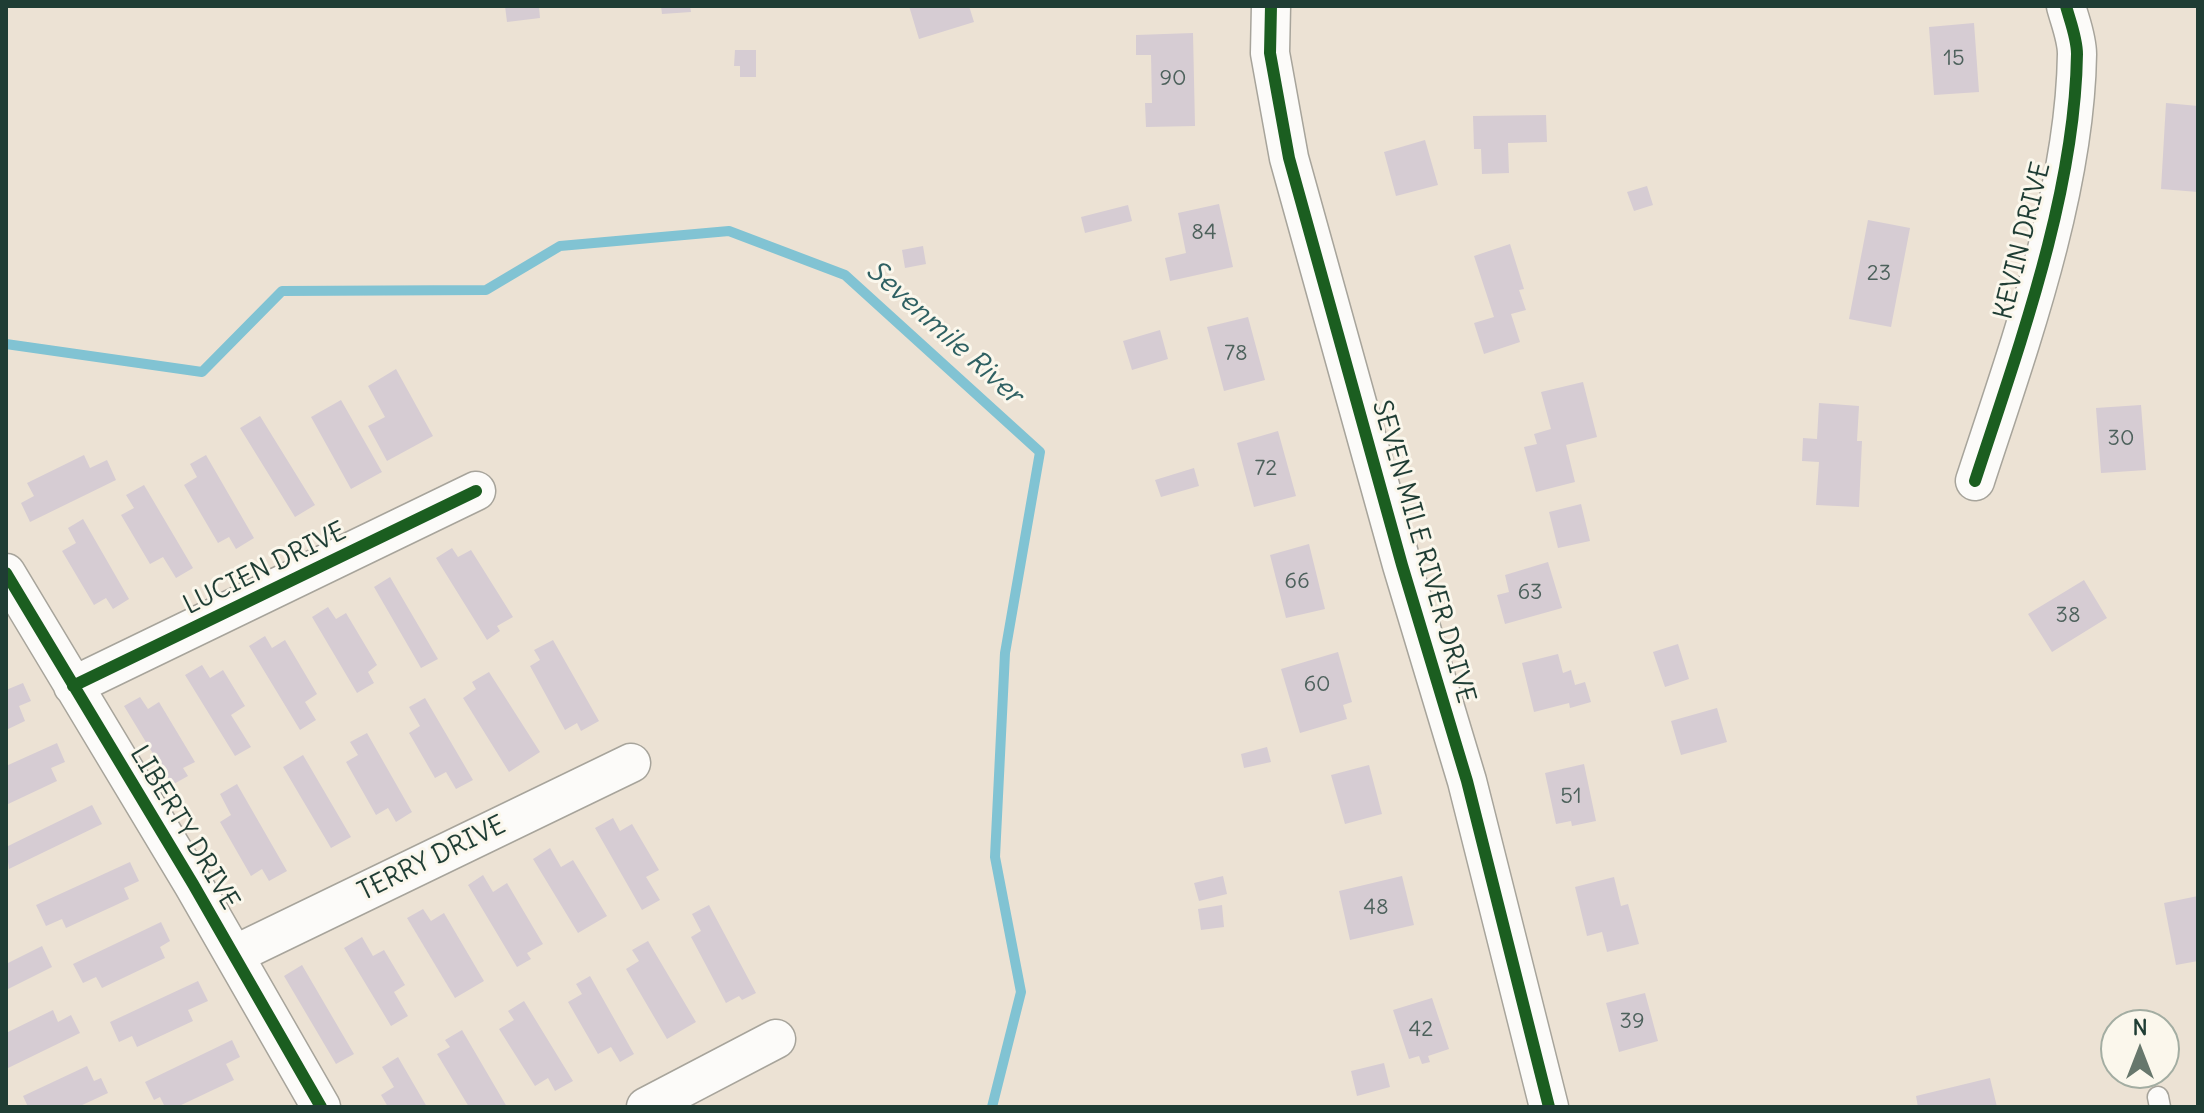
<!DOCTYPE html>
<html>
<head>
<meta charset="utf-8">
<style>
	body { margin:0 }
	#map { position:relative; width:2204px; height:1113px; overflow:hidden; background:#ece2d4; font-family:Delius,sans-serif }
	canvas { display:block }
	.frame { position:absolute; inset:0; border:8px solid #1f3d34; pointer-events:none }
	.north { position:absolute; left:2100px; top:1009px; width:80px; height:80px; box-sizing:border-box; background:#fbf7ec; border:2px solid #a3ada2; border-radius:50%; rotate:0deg; font-size:22px; font-weight:700; line-height:32px; text-align:center; color:#1f3d34 }
	.north::after { content:''; display:block; margin:auto; width:28px; height:36px; background:#67776c; clip-path:polygon(50% 0,100% 100%,50% 72%,0 100%) }
</style>
</head>
<body>
<div id="map">
<canvas width="2204" height="1113"></canvas>
<div class="frame"></div>
<div class="north">N</div>
</div>
<script>
const ctx = document.querySelector('canvas').getContext('2d');
ctx.lineJoin = 'round';
function trace(path, color, width, dash) { ctx.strokeStyle = color; ctx.lineWidth = width; ctx.lineCap = dash ? 'butt' : 'round'; ctx.setLineDash(dash || []); ctx.stroke(path); }
function paint(path, color) { ctx.fillStyle = color; ctx.fill(path, 'evenodd'); }
function write(font, color, halo, rows, align = 'center') {
  ctx.font = font + ' Delius,sans-serif'; ctx.lineWidth = 6; ctx.setLineDash([]); ctx.textBaseline = 'middle'; ctx.strokeStyle = halo; ctx.fillStyle = color; for (const [text, x, y, turn = 0] of rows) {
    ctx.save(); ctx.translate(x, y); ctx.rotate((+turn || 0) * Math.PI / 180); ctx.textAlign = isNaN(turn) ? turn : align; if (halo) ctx.strokeText(text, 0, 0); ctx.fillText(text, 0, 0); ctx.restore();
  }
}
trace(new Path2D(`
	M 6,344 L 202,372 L 282,291 L 486,290 L 560,246 L 729,231 L 845,275 L 1040,452 L 1005,653 L 995,857 L 1021,992 L 992,1107`), '#81c3d3', 10);
paint(new Path2D(`
	M 505,6 L 539,6 L 540,18 L 507,22 Z
	M 661,6 L 690,6 L 691,12 L 662,14 Z
	M 909,6 L 969,6 L 974,22 L 919,39 Z
	M 1974,23 L 1979,92 L 1934,95 L 1929,27 Z
	M 1193,33 L 1195,126 L 1146,127 L 1145,103 L 1152,103 L 1151,55 L 1136,55 L 1136,35 Z
	M 735,50 L 756,50 L 756,77 L 740,77 L 740,66 L 734,66 Z
	M 2166,103 L 2198,106 L 2198,192 L 2161,189 Z
	M 1546,115 L 1547,142 L 1508,143 L 1509,173 L 1482,174 L 1481,149 L 1474,149 L 1473,116 Z
	M 1425,140 L 1438,185 L 1396,196 L 1384,152 Z
	M 1647,186 L 1653,205 L 1634,211 L 1627,192 Z
	M 1219,204 L 1233,267 L 1170,281 L 1165,258 L 1186,253 L 1178,213 Z
	M 1128,205 L 1132,221 L 1085,233 L 1081,217 Z
	M 1868,220 L 1910,228 L 1891,327 L 1849,319 Z
	M 1510,244 L 1524,289 L 1519,290 L 1526,310 L 1511,314 L 1520,342 L 1484,354 L 1474,323 L 1494,317 L 1474,256 Z
	M 923,246 L 926,264 L 905,268 L 902,250 Z
	M 1248,317 L 1265,380 L 1224,391 L 1207,327 Z
	M 1160,330 L 1168,359 L 1132,370 L 1123,341 Z
	M 396,369 L 433,436 L 387,461 L 368,426 L 385,417 L 368,386 Z
	M 1583,382 L 1597,437 L 1566,445 L 1575,482 L 1536,492 L 1524,447 L 1537,444 L 1534,434 L 1551,429 L 1541,392 Z
	M 341,400 L 382,472 L 351,489 L 311,417 Z
	M 1819,403 L 1859,406 L 1857,441 L 1862,441 L 1859,507 L 1816,505 L 1819,462 L 1802,461 L 1803,438 L 1817,439 Z
	M 2141,405 L 2146,470 L 2101,473 L 2096,408 Z
	M 260,416 L 315,505 L 295,517 L 240,428 Z
	M 1278,431 L 1296,496 L 1254,507 L 1237,443 Z
	M 84,455 L 90,468 L 107,460 L 116,480 L 30,522 L 21,503 L 34,496 L 27,483 Z
	M 206,455 L 254,538 L 236,549 L 229,537 L 218,543 L 184,485 L 197,477 L 190,464 Z
	M 1194,468 L 1199,486 L 1161,497 L 1155,480 Z
	M 144,485 L 193,568 L 176,578 L 163,557 L 150,564 L 121,515 L 134,508 L 126,495 Z
	M 1581,504 L 1590,541 L 1558,548 L 1549,512 Z
	M 83,519 L 129,599 L 113,609 L 106,598 L 94,605 L 62,551 L 76,543 L 68,528 Z
	M 1309,544 L 1325,609 L 1286,618 L 1270,555 Z
	M 452,548 L 458,557 L 471,550 L 513,617 L 497,626 L 500,631 L 487,640 L 436,558 Z
	M 1548,562 L 1562,608 L 1505,624 L 1497,595 L 1509,592 L 1505,575 Z
	M 390,577 L 438,659 L 421,668 L 374,587 Z
	M 2084,580 L 2107,618 L 2052,652 L 2028,614 Z
	M 328,607 L 336,619 L 346,613 L 377,665 L 368,672 L 374,683 L 357,693 L 312,617 Z
	M 265,636 L 272,648 L 285,640 L 317,694 L 305,702 L 316,720 L 300,730 L 249,646 Z
	M 553,640 L 599,721 L 581,731 L 577,723 L 565,730 L 530,666 L 540,660 L 534,650 Z
	M 1678,644 L 1689,679 L 1665,687 L 1653,652 Z
	M 1338,652 L 1352,702 L 1343,705 L 1347,719 L 1300,733 L 1281,669 Z
	M 1558,654 L 1563,673 L 1571,670 L 1575,685 L 1585,682 L 1591,702 L 1570,708 L 1569,703 L 1534,712 L 1522,663 Z
	M 202,665 L 210,678 L 223,670 L 245,706 L 231,715 L 251,747 L 235,756 L 185,675 Z
	M 489,672 L 540,752 L 509,772 L 463,698 L 476,689 L 472,682 Z
	M 23,683 L 31,701 L 19,706 L 25,721 L 6,730 L 6,690 Z
	M 140,697 L 148,709 L 159,702 L 195,762 L 183,768 L 188,776 L 172,785 L 124,706 Z
	M 425,698 L 473,780 L 456,789 L 446,772 L 435,778 L 409,733 L 420,726 L 409,707 Z
	M 1717,708 L 1727,742 L 1681,755 L 1671,721 Z
	M 367,733 L 412,812 L 396,822 L 388,808 L 376,815 L 346,762 L 358,755 L 350,742 Z
	M 57,743 L 65,762 L 51,768 L 57,781 L 6,805 L 6,766 Z
	M 1267,747 L 1271,762 L 1244,768 L 1241,754 Z
	M 303,755 L 351,837 L 331,848 L 283,767 Z
	M 1584,764 L 1596,821 L 1572,826 L 1571,821 L 1556,824 L 1545,773 Z
	M 1369,765 L 1382,814 L 1345,824 L 1331,775 Z
	M 237,784 L 287,871 L 269,881 L 262,869 L 251,876 L 220,822 L 231,815 L 220,794 Z
	M 92,805 L 102,824 L 9,869 L 6,847 Z
	M 613,818 L 620,831 L 632,824 L 659,870 L 646,877 L 660,900 L 642,910 L 595,828 Z
	M 550,848 L 561,867 L 573,860 L 607,916 L 578,933 L 533,859 Z
	M 130,862 L 139,881 L 124,888 L 129,899 L 66,928 L 62,919 L 46,926 L 36,905 Z
	M 483,875 L 493,892 L 507,883 L 543,944 L 527,953 L 531,959 L 517,967 L 468,885 Z
	M 1223,876 L 1227,894 L 1199,901 L 1194,883 Z
	M 1402,876 L 1414,925 L 1350,940 L 1339,891 Z
	M 1614,877 L 1621,906 L 1628,904 L 1639,944 L 1607,952 L 1602,932 L 1587,936 L 1575,887 Z
	M 2198,896 L 2198,961 L 2176,965 L 2164,903 Z
	M 709,905 L 756,993 L 742,1000 L 739,996 L 726,1003 L 691,937 L 701,931 L 692,914 Z
	M 1222,905 L 1224,927 L 1201,930 L 1198,909 Z
	M 423,909 L 431,921 L 444,913 L 484,981 L 455,998 L 407,918 Z
	M 161,922 L 170,941 L 160,947 L 165,958 L 102,988 L 96,977 L 83,983 L 73,964 Z
	M 362,937 L 373,956 L 384,950 L 405,985 L 394,992 L 408,1016 L 391,1026 L 344,948 Z
	M 648,941 L 696,1022 L 667,1039 L 626,969 L 639,961 L 632,950 Z
	M 42,946 L 52,967 L 6,990 L 6,964 Z
	M 302,965 L 354,1054 L 336,1064 L 284,976 Z
	M 590,976 L 634,1054 L 620,1062 L 611,1047 L 598,1054 L 568,1002 L 582,994 L 576,984 Z
	M 198,981 L 208,1001 L 188,1010 L 193,1021 L 137,1047 L 132,1036 L 119,1042 L 110,1022 Z
	M 1645,993 L 1658,1041 L 1619,1052 L 1606,1003 Z
	M 1432,998 L 1449,1049 L 1428,1056 L 1430,1062 L 1422,1064 L 1419,1056 L 1409,1059 L 1393,1010 Z
	M 524,1001 L 573,1081 L 555,1091 L 548,1078 L 535,1086 L 499,1029 L 514,1020 L 508,1011 Z
	M 53,1010 L 58,1022 L 71,1015 L 80,1033 L 6,1069 L 6,1033 Z
	M 462,1030 L 507,1107 L 469,1107 L 437,1054 L 450,1047 L 445,1040 Z
	M 232,1040 L 240,1057 L 226,1064 L 234,1080 L 177,1107 L 165,1107 L 160,1097 L 154,1100 L 145,1082 Z
	M 398,1057 L 427,1107 L 388,1107 L 381,1095 L 394,1087 L 382,1067 Z
	M 1384,1063 L 1390,1087 L 1357,1096 L 1351,1071 Z
	M 87,1066 L 94,1081 L 101,1078 L 108,1093 L 78,1107 L 28,1107 L 23,1096 Z
	M 1990,1078 L 1997,1107 L 1918,1107 L 1916,1096 Z`), '#d6ccd3');
const service = new Path2D(`
	M 2158,1097 L 2160,1107`);
const minor = new Path2D(`
	M 1271,6 L 1270,53 L 1289,158 L 1402,565 L 1467,781 L 1549,1107
	M 1975,481 C 2018,349 2075,194 2077,54 C 2077,38 2070,21 2066,6
	M 6,573 L 193,884 L 321,1107
	M 73,686 L 476,491
	M 234,955 L 631,763
	M 646,1107 L 776,1039`);
trace(service, '#a7a49b', 23);
trace(minor, '#a7a49b', 41);
trace(service, '#fcfbf9', 20);
trace(minor, '#fcfbf9', 38);
trace(new Path2D(`
	M 1271,6 L 1270,53 L 1289,158 L 1402,565 L 1467,781 L 1549,1107
	M 1975,481 C 2018,349 2075,194 2077,54 C 2077,38 2070,21 2066,6
	M 6,573 L 193,884 L 321,1107
	M 73,686 L 476,491`), '#1b5e20', 12);
write('22px', '#4d615c', null, [
	["15",1954,59],
	["90",1173,79],
	["84",1204,233],
	["23",1879,274],
	["78",1236,354],
	["30",2121,439],
	["72",1266,469],
	["66",1297,582],
	["63",1530,593],
	["38",2068,616],
	["60",1317,685],
	["51",1571,797],
	["48",1376,908],
	["39",1632,1022],
	["42",1421,1030]
]);
write('26px', '#1f3d34', '#fbf7ec', [
	["KEVIN DRIVE",2023,241,-76],
	["SEVEN MILE RIVER DRIVE",1423,552,74],
	["LUCIEN DRIVE",265,569,-26],
	["LIBERTY DRIVE",184,828,59],
	["TERRY DRIVE",432,859,-26]
]);
write('italic 28px', '#2f6163', '#fbf7ec', [
	["Sevenmile River",944,333,42]
]);
</script>
</body>
</html>
